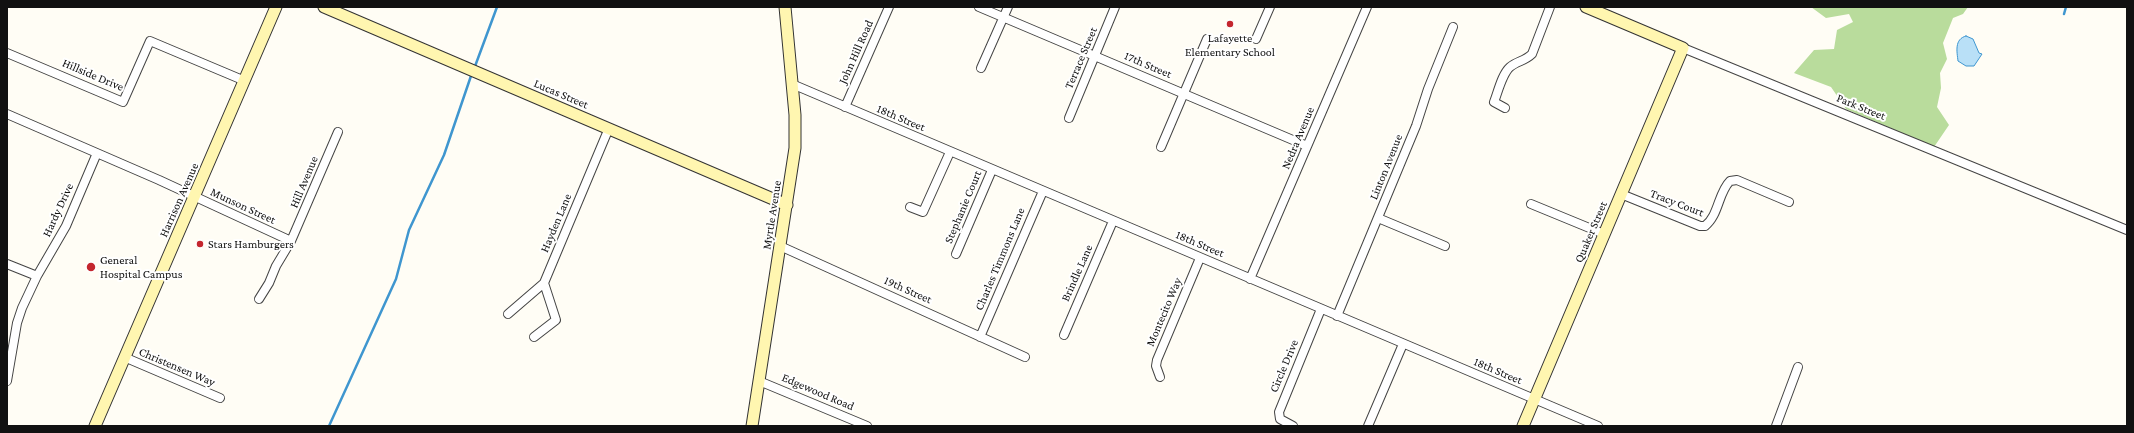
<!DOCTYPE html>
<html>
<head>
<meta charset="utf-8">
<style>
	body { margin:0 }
	#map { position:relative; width:2134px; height:433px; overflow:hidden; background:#fffdf5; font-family:"Crimson Pro",serif }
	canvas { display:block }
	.frame { position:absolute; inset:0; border:8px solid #111; pointer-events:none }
</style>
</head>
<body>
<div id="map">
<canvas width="2134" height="433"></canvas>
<div class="frame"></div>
</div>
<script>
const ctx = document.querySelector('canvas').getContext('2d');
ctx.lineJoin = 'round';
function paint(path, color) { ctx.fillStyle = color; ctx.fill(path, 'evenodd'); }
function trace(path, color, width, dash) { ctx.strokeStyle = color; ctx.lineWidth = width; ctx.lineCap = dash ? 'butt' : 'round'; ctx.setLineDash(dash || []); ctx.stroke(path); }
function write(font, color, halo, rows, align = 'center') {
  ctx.font = font + ' "Crimson Pro",serif'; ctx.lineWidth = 4; ctx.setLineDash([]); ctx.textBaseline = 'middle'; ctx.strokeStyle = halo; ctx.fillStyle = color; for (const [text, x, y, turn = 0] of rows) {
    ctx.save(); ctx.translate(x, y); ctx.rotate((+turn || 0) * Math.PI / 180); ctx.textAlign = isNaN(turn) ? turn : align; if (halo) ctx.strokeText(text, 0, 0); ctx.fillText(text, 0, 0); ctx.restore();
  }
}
paint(new Path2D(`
	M 1811,7 L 1968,7 L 1963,14 L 1953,18 L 1943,43 L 1947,59 L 1940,73 L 1941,88 L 1937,107 L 1949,125 L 1934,147 L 1846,109 L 1831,87 L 1794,73 L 1814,50 L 1834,49 L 1837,30 L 1853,22 L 1849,14 L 1826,18 Z`), '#b9dc9c');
const water = new Path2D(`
	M 1966,36 L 1973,39 L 1979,53 L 1982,54 L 1974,66 L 1966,66 L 1958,61 C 1957,52 1954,39 1966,36 Z`);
paint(water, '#b9e0f7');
trace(water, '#3f96cf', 1);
trace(new Path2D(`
	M 2064,14 L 2066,7
	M 474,69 L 497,7
	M 329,426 L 396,279 L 409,230 L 444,155 L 472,73`), '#3f96cf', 2.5);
const street = new Path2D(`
	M 979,7 L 1307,146
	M 1256,39 L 1270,7
	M 1683,48 L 2127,230
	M 7,53 L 123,102 L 150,41 L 245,81
	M 981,68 L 1008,7
	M 792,84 L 1598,426
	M 845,107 L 889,7
	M 1505,108 L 1494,102 C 1498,92 1502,74 1510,67 C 1517,61 1525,61 1532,54 L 1550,7
	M 7,114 L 159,180 L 291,241
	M 1069,118 L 1115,7
	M 1161,147 L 1207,39
	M 1621,194 L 1700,226 L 1705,226 C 1719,215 1718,193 1730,181 L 1737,180 L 1789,202
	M 1531,204 L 1604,234
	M 910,207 L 923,212 L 950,152
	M 1378,218 L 1445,246
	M 780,246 L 1025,357
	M 956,254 L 992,170
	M 7,264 L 37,276
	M 1250,279 L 1367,7
	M 259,299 L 269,283 L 276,266 L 291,241 L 338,132
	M 508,314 L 544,283 L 609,128
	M 1337,316 L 1416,126 L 1428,89 L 1453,27
	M 1064,335 L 1113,221
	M 534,337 L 556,320 L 544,283
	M 980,337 L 1043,191
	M 124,357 L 220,398
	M 1160,377 L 1156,366 L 1157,360 L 1200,258
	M 7,381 L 17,323 L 22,308 L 37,276 L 66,226 L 97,153
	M 759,381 L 867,426
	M 1293,426 L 1280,419 L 1279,412 L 1321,309
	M 1368,426 L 1403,344
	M 1776,426 L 1798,367`);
const secondary = new Path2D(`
	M 324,7 L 787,205
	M 95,426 L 276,7
	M 752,426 L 795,148 L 795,115 L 785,7
	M 1523,426 L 1683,48 L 1586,7`);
trace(street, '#444', 10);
trace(secondary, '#333', 13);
trace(street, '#fff', 8);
trace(secondary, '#fff6b0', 11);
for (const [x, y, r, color] of [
	[1230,24,4,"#c4262e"],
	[200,244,4,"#c4262e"],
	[91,267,5,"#c4262e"]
]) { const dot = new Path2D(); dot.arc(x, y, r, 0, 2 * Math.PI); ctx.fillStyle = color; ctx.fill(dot); trace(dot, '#fff', 1.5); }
write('12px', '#111', '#fff', [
	["Lafayette",1230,38,"center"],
	["Elementary School",1230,52,"center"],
	["Stars Hamburgers",208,244],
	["General",100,260],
	["Hospital Campus",100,274]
], 'left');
write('12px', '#111', '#fff', [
	["John Hill Road",856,52,-66],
	["Terrace Street",1081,58,-67],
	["17th Street",1148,65,23],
	["Hillside Drive",93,75,23],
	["Lucas Street",561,94,23],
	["Park Street",1861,107,22],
	["18th Street",901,118,23],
	["Nedra Avenue",1298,138,-67],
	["Linton Avenue",1386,167,-68],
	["Hill Avenue",304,182,-67],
	["Harrison Avenue",179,200,-66],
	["Tracy Court",1677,203,21],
	["Munson Street",243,206,25],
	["Stephanie Court",963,207,-67],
	["Hardy Drive",58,210,-65],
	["Myrtle Avenue",772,215,-81],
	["Hayden Lane",556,223,-67],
	["Quaker Street",1591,232,-67],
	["18th Street",1200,244,23],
	["Charles Timmons Lane",1000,259,-67],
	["Brindle Lane",1077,273,-66],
	["19th Street",908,290,24],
	["Montecito Way",1164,312,-67],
	["Circle Drive",1284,366,-67],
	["Christensen Way",177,367,23],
	["18th Street",1498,371,23],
	["Edgewood Road",818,392,23]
]);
</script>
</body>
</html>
